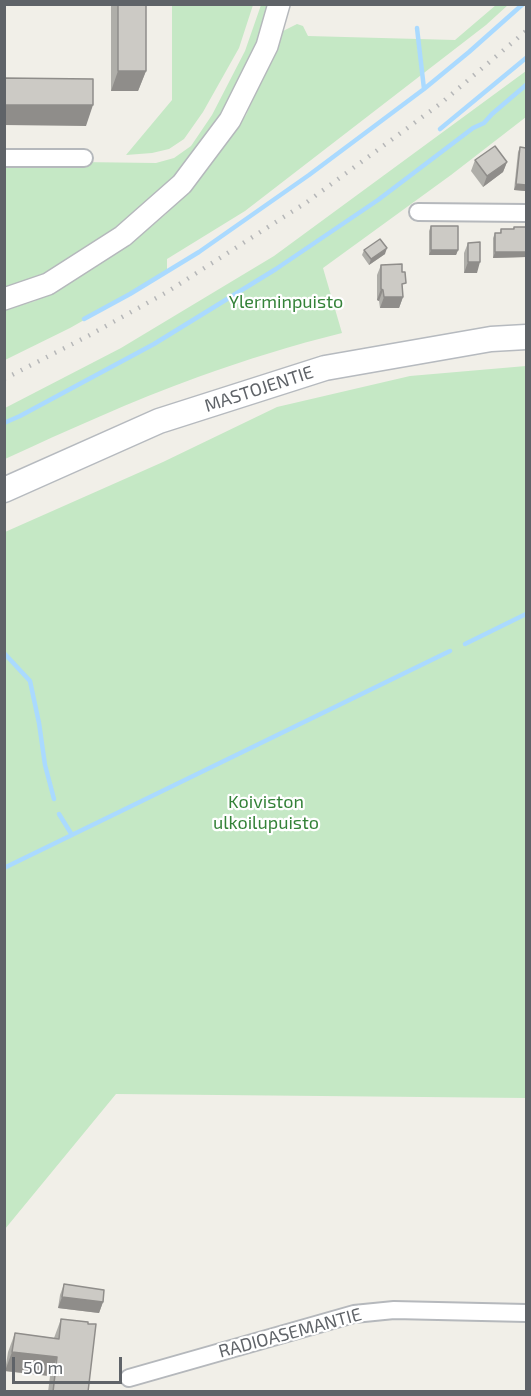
<!DOCTYPE html>
<html>
<head>
<meta charset="utf-8">
<style>
	body { margin:0 }
	#map { position:relative; width:531px; height:1396px; overflow:hidden; background:#f1efe8; font-family:"Exo 2",sans-serif }
	canvas { display:block }
	.frame { position:absolute; inset:0; border:6px solid #5f6368; pointer-events:none }
	.scale { position:absolute; left:12px; top:1357px; width:110px; height:27px; box-sizing:border-box; border:3px solid #5f6368; border-top:0; padding-left:8px; font-size:18px; line-height:21px; white-space:nowrap; color:#5f6368; -webkit-text-stroke:4px #fff; paint-order:stroke }
</style>
</head>
<body>
<div id="map">
<canvas width="531" height="1396"></canvas>
<div class="frame"></div>
<div class="scale">50 m</div>
</div>
<script>
const ctx = document.querySelector('canvas').getContext('2d');
ctx.lineJoin = 'round';
function paint(path, color) { ctx.fillStyle = color; ctx.fill(path, 'evenodd'); }
function trace(path, color, width, dash) { ctx.strokeStyle = color; ctx.lineWidth = width; ctx.lineCap = dash ? 'butt' : 'round'; ctx.setLineDash(dash || []); ctx.stroke(path); }
function write(font, color, halo, rows, align = 'center') {
  ctx.font = font + ' "Exo 2",sans-serif'; ctx.lineWidth = 4.5; ctx.setLineDash([]); ctx.textBaseline = 'middle'; ctx.strokeStyle = halo; ctx.fillStyle = color; for (const [text, x, y, turn = 0] of rows) {
    ctx.save(); ctx.translate(x, y); ctx.rotate((+turn || 0) * Math.PI / 180); ctx.textAlign = isNaN(turn) ? turn : align; if (halo) ctx.strokeText(text, 0, 0); ctx.fillText(text, 0, 0); ctx.restore();
  }
}
paint(new Path2D(`
	M 172,5 L 253,5 L 239,48 L 203,112 L 184,139 L 169,149 L 152,153 L 126,155 L 172,100 Z
	M 261,5 L 271,5 L 256,51 L 221,118 L 178,175 L 111,236 L 51,272 L 5,290 L 5,161 L 156,163 L 174,158 L 191,146 L 212,115 L 245,51 Z
	M 496,5 L 508,5 L 486,25 L 245,211 L 167,259 L 167,273 L 70,328 L 5,360 L 5,310 L 35,301 L 97,266 L 135,240 L 166,214 L 209,167 L 246,115 L 283,31 L 297,24 L 303,26 L 308,36 L 455,40 Z
	M 526,71 L 526,117 L 451,175 L 323,268 L 342,333 C 293,345 245,360 198,377 C 132,401 68,430 5,459 L 5,408 L 121,348 L 274,256 Z
	M 526,366 L 526,1098 L 116,1094 L 5,1229 L 5,532 L 163,462 L 277,407 L 410,376 Z`), '#c5e8c5');
trace(new Path2D(`
	M 417,28 L 424,89
	M 440,129 L 526,58
	M 84,319 L 130,294 L 199,252 L 309,175 L 424,89 L 469,52 L 523,4
	M 4,423 L 20,416 L 154,344 L 276,269 L 378,200 L 473,128 L 484,123 L 492,114 L 526,85
	M 465,644 L 526,614
	M 4,653 L 30,681 L 39,723 L 45,765 L 54,799
	M 59,814 L 72,835
	M 4,868 L 450,651`), '#aadaff', 4.5);
const minor = new Path2D(`
	M 4,158 L 84,158
	M 418,212 L 526,213
	M 129,1378 L 354,1314 L 394,1310 L 526,1313`);
const tertiary = new Path2D(`
	M 4,299 L 48,284 L 123,236 L 182,184 L 230,120 L 267,46 L 279,4`);
const secondary = new Path2D(`
	M 4,490 L 159,421 L 325,368 L 491,339 L 526,337`);
trace(minor, '#b5b8bc', 20);
trace(tertiary, '#b5b8bc', 24);
trace(secondary, '#b6babf', 27);
trace(minor, '#fff', 16);
trace(tertiary, '#fff', 21);
trace(secondary, '#fff', 24);
trace(new Path2D(`
	M 4,379 L 88,336 L 167,292 L 307,202 L 440,104 L 526,31`), '#b6b7b8', 4.5, [1.5, 8]);
paint(new Path2D(`
	M 111,4 L 146,4 L 146,71 L 138,91 L 111,91 Z
	M 520,147 L 526,148 L 526,191 L 514,190 L 518,152 Z
	M 475,160 L 507,162 L 503,172 L 483,187 L 471,171 Z
	M 431,226 L 458,250 L 456,255 L 429,255 L 429,231 Z
	M 514,227 L 526,227 L 526,257 L 493,258 L 493,238 L 495,233 L 500,233 L 501,229 L 513,229 Z
	M 468,243 L 477,273 L 464,273 L 464,253 Z
	M 364,250 L 385,254 L 369,265 L 362,255 Z
	M 381,265 L 402,292 L 403,297 L 399,308 L 380,308 L 379,301 L 377,300 L 377,275 Z
	M 64,1284 L 103,1302 L 99,1313 L 58,1308 L 60,1295 Z
	M 61,1319 L 88,1392 L 48,1392 L 50,1376 L 5,1371 L 8,1352 L 15,1333 L 54,1338 Z`), '#afaea9');
paint(new Path2D(`
	M 118,71 L 146,71 L 138,91 L 111,91 Z
	M 4,105 L 93,105 L 86,126 L 4,125 Z
	M 507,162 L 503,172 L 483,187 L 487,176 Z
	M 516,184 L 526,185 L 526,191 L 514,190 Z
	M 387,248 L 385,254 L 369,265 L 371,259 Z
	M 431,250 L 458,250 L 456,255 L 429,255 Z
	M 495,252 L 526,252 L 526,257 L 493,258 Z
	M 468,262 L 480,262 L 477,273 L 464,273 Z
	M 381,289 L 383,290 L 379,301 L 377,300 Z
	M 384,297 L 403,297 L 399,308 L 380,308 Z
	M 62,1297 L 103,1302 L 99,1313 L 58,1308 Z
	M 12,1352 L 57,1357 L 50,1376 L 5,1371 Z`), '#8f8d8a');
const building = new Path2D(`
	M 118,4 L 146,4 L 146,71 L 118,71 Z
	M 4,78 L 93,79 L 93,105 L 4,105 Z
	M 495,146 L 507,162 L 487,176 L 475,160 Z
	M 520,147 L 526,148 L 526,185 L 516,184 Z
	M 431,226 L 458,226 L 458,250 L 431,250 Z
	M 514,227 L 526,227 L 526,252 L 495,252 L 495,233 L 501,233 L 501,229 L 514,229 Z
	M 380,239 L 387,248 L 371,259 L 364,250 Z
	M 480,242 L 480,262 L 468,262 L 468,243 Z
	M 402,264 L 402,272 L 405,272 L 406,283 L 402,284 L 403,297 L 384,297 L 383,290 L 381,289 L 381,265 Z
	M 64,1284 L 104,1290 L 103,1302 L 62,1297 Z
	M 61,1319 L 88,1322 L 88,1324 L 96,1324 L 88,1392 L 53,1392 L 57,1357 L 12,1352 L 15,1333 L 59,1339 Z`);
paint(building, '#cccac5');
trace(building, '#8f8d8a', 1.5);
write('18px', '#348238', '#fff', [
	["Ylerminpuisto",286,302],
	["Koiviston",266,802],
	["ulkoilupuisto",266,823]
]);
write('18px', '#5f6368', '#fff', [
	["MASTOJENTIE",259,389,-18],
	["RADIOASEMANTIE",290,1333,-15]
]);
</script>
</body>
</html>
